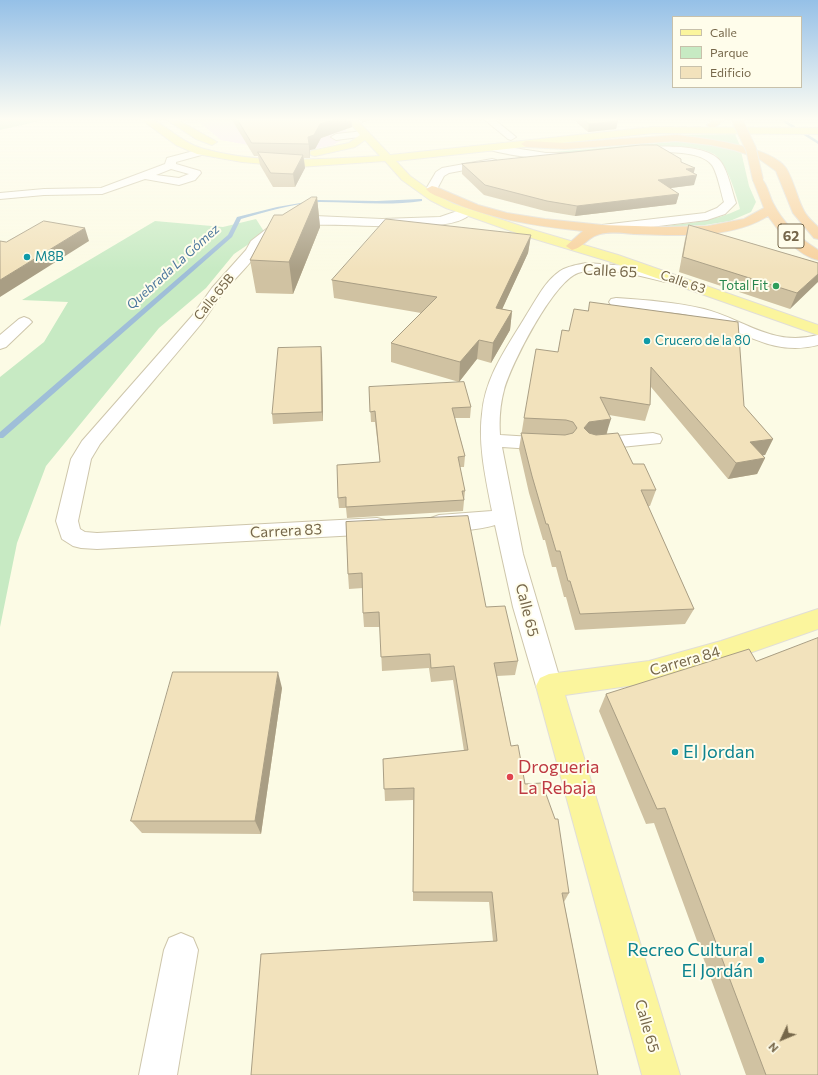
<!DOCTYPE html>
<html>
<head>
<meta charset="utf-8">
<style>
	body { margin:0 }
	#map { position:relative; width:818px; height:1075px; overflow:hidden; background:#fcfbe5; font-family:Commissioner,sans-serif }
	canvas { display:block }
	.legend { position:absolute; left:672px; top:16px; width:130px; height:72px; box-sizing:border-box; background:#fffdeb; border:1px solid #c8c1ab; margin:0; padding:5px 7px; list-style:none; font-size:12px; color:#76674a }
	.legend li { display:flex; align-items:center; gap:8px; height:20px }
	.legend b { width:20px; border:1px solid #c8c1ab }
	.north { position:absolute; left:762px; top:1019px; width:40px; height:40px; -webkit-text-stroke:3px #fffdeb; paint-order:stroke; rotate:226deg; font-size:11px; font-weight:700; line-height:16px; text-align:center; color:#76674a }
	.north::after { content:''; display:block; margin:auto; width:14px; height:18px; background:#76674a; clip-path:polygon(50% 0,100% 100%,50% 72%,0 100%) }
</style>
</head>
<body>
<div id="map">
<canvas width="818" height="1075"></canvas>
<ul class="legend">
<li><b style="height:5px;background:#fbf59d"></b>Calle</li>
<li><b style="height:11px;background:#c7eac3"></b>Parque</li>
<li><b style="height:11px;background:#f2e2bc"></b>Edificio</li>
</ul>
<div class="north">N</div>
</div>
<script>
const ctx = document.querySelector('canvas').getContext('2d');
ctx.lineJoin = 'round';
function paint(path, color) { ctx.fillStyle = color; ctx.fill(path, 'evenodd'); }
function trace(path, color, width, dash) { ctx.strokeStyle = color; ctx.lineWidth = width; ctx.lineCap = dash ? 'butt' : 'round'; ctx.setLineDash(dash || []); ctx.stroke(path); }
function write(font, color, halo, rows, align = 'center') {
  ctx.font = font + ' Commissioner,sans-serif'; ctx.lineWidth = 4; ctx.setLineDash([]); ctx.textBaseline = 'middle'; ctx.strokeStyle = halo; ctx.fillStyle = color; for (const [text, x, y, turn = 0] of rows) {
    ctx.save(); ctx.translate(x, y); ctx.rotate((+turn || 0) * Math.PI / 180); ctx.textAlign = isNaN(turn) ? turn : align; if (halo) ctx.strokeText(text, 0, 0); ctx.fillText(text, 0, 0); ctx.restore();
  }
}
paint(new Path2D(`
	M 196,120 L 338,120 L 348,133 L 346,138 L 333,145 L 317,148 L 265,148 L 221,140 Z`), '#f7e2f9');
paint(new Path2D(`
	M 0,120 L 44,120 L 0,130 Z
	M 735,134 L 740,146 L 679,137 L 682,135 Z
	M 671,142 L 692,142 L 741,151 L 749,186 L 756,202 L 751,212 L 730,221 L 705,225 L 660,227 C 687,223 714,222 740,209 C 737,196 726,161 714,154 C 682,137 599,152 562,155 L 553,154 L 554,152 Z
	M 256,219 L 265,233 L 234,254 L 206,288 L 159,328 L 46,466 L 17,543 L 0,627 L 0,377 L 44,342 L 68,302 L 22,300 L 155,221 L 223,227 Z`), '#c7eac3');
paint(new Path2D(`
	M 785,120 L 818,141 L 818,144 L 780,120 Z
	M 420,199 L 422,199 L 422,201 C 388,206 353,202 320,202 C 294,203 266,212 241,219 L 232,237 L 3,438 L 0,438 L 0,432 L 228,235 L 237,217 L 277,207 L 318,200 L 377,201 Z`), '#9fbed8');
const minor = new Path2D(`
	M 485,120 L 495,120 L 516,137 L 511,140 L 508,139 Z
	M 364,131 L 367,132 L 367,136 L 336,140 L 331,137 L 336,134 Z
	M 494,145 L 546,153 L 572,153 L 577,156 C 569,166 504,154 490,150 L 489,148 Z
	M 644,147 C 663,146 709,144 721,162 C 728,171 732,192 736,203 L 725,214 L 707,220 L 602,233 L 598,232 L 596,229 L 602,225 L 705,213 L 717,208 L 724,202 C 721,193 717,170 711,164 C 698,149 654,152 635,154 L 630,151 L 631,149 Z
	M 201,149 L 205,150 L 206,152 L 205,154 L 176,162 L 176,164 L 200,171 L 201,173 L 195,180 L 179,185 L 145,179 L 102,194 L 44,195 L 0,199 L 0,193 L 44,189 L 101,188 L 165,164 L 167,158 ZM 171,169 L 189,174 L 179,178 L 156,175 Z
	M 492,159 L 496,160 L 497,162 L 496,164 L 449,173 L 444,176 L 436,191 L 432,192 L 426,189 L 436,172 L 442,168 Z
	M 466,208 L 472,212 C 453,240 326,217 291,228 C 280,231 270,237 263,245 C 260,248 259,252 256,255 C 246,269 233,280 222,294 C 215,303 209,314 201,324 C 168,364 133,404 100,444 L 91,459 L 78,521 L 80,529 L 85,532 L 97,533 L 377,518 L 385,520 L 388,526 L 385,532 L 377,534 L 97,549 L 81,548 L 73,546 L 62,539 L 56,521 L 71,459 L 82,441 L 192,316 L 212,288 L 246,250 L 251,241 L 269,227 L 289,220 L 315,216 L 382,219 L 440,217 Z
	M 586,263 L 629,266 L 670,275 L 672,278 L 670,281 L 665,282 C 641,276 601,265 578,273 C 553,282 511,364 504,390 C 500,405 499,419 500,435 L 549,438 L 556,440 L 559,444 L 556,448 L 549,450 L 502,447 L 523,554 L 562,686 L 558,694 L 549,698 L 540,694 L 536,686 L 513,607 L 495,525 C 479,530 447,533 431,528 L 428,523 L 431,518 L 439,515 L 492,511 C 486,480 478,445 482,414 C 485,376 508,346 527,314 C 536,300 545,281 560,271 C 568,266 577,265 586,263 Z
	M 616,298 C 645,300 675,302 704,309 C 746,320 772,347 818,335 L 818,345 C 769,358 738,326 693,316 C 666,310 637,312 611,305 L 609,302 L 611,299 Z
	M 24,317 L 29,319 L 32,322 L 29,325 L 6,347 L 0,349 L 0,335 L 19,319 Z
	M 653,433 L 660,435 L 662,439 L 660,443 L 592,450 L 585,448 L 582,444 L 585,440 L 592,438 Z
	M 181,933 L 193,938 L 198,950 L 177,1075 L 139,1075 L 164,950 L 169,938 Z`);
const major = new Path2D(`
	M 142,120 C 145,120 150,120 154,121 C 171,129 184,144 204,149 C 261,165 321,159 380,156 L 365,140 L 355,147 L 315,156 L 311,155 L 310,153 L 311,151 L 349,143 L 360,135 L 348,120 L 357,120 L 390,155 L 653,127 L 818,128 L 818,134 L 653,133 L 396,161 L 410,176 L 438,196 L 454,204 L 533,230 L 618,255 L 818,325 L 818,335 L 608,261 L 525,236 L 446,208 L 430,200 L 402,180 L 385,161 L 299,167 L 242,162 L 197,154 L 176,145 Z
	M 167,120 L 178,120 L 217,142 L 212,145 L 196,139 Z
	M 818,609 L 818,629 L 721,663 L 649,683 L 565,695 L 680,1075 L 642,1075 L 536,686 L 540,678 L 549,674 L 649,661 L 721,641 Z`);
const highway = new Path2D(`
	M 713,120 L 724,120 L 715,127 L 709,127 L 707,125 Z
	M 676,135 C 702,138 771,146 786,168 C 794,181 797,198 804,211 C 807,217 813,222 818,227 L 818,239 L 814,238 L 793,213 L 776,171 L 758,158 L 734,150 L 711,145 L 676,141 L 565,149 L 526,147 L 521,144 L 526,141 L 565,143 Z
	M 758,177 C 766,179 769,195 773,203 C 783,223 799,238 818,250 L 818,260 C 797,255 780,233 768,216 C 729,240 678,235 634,234 C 625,233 615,232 606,233 C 589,234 585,247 572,250 L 566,246 L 583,231 C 535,226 489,219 445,199 C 439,197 430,194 426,189 L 432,186 L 436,187 L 478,205 L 507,213 L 545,219 L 602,225 L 667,227 L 708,226 L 744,219 L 764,208 L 753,180 Z`);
trace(minor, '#cec6ab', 2);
trace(major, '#e1ded7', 2);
trace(highway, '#e1ded7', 2);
paint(minor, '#fff');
paint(major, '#fbf59d');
paint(highway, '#f7d09b');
const highwayBridge = new Path2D(`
	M 737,120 L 751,149 L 758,180`);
trace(highwayBridge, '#e1ded7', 12, []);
trace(highwayBridge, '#f7d09b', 10);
paint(new Path2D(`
	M 232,120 L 351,120 L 352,127 L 321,138 L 315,149 L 310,150 L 310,158 L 304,158 L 305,168 L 295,187 L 273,187 L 260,165 L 258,156 L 254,156 Z
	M 574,120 L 617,120 L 618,121 L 616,129 L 588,132 Z
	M 681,162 L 693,173 L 694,185 L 670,188 L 679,194 L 676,204 L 575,216 L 545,211 L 484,195 L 462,174 L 462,164 Z
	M 317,197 L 320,227 L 293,294 L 256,293 L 250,260 L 282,215 Z
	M 689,225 L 818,263 L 790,309 L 679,272 L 685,239 Z
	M 531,235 L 528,253 L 502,309 L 512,311 L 510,330 L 491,363 L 477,359 L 459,382 L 391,362 L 391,343 L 421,313 L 334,298 L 332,280 Z
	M 562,330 L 744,406 L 773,439 L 765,455 L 762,455 L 765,458 L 757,474 L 728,479 L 651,387 L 650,405 L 645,421 L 609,415 L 607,434 L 656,490 L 650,506 L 648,506 L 694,609 L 685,624 L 575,630 L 566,597 L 564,597 L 556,567 L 552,567 L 545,540 L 543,540 L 529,493 L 519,449 L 524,418 L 558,352 Z
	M 322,356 L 323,421 L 273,424 L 272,414 Z
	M 369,387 L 471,407 L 470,418 L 455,418 L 465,456 L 464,467 L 460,467 L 465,491 L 463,511 L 347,518 L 346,508 L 339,508 L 338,498 L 380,462 L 375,422 L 371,422 Z
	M 346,522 L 486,607 L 518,661 L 515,675 L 497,676 L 511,746 L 525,784 L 569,893 L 564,902 L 598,1075 L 493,941 L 489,902 L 413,901 L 413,800 L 385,801 L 383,759 L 464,751 L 453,680 L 431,682 L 429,668 L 382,671 L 380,627 L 364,627 L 363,613 L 363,588 L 349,589 L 348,574 Z
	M 756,661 L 818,1075 L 746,1075 L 654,823 L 646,824 L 599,711 L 606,694 Z
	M 282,688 L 261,834 L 142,833 L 131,821 Z`), '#d0c2a2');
paint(new Path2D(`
	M 332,120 L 351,120 L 352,127 L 321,138 L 315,149 L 310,150 L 310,158 L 308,137 L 320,124 Z
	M 362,120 L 371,120 L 362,123 Z
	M 618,121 L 616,129 L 588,132 L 589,124 Z
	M 303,155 L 305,168 L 295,187 L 293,174 Z
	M 695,168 L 693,176 L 697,175 L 694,185 L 656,190 L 658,180 L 686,169 Z
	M 679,194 L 676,204 L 575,216 L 577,206 Z
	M 317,197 L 320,227 L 293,294 L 289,262 Z
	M 85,228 L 89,241 L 0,297 L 0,280 Z
	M 531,235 L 528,253 L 494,327 L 496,308 Z
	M 818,274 L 818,282 L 790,309 L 797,293 Z
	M 512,311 L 510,330 L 491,363 L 493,343 Z
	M 479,340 L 477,359 L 459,382 L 460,362 Z
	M 321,347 L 322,356 L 323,421 L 322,412 Z
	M 611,419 L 606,435 L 585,439 L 584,428 L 589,422 Z
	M 773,439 L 765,455 L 743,459 L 750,442 Z
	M 765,458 L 757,474 L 728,479 L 736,463 Z
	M 278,672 L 282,688 L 261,834 L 255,821 Z`), '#a99e84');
const building = new Path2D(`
	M 238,120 L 332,120 L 320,124 L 314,135 L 308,137 L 309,144 L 252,143 Z
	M 585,120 L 617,120 L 618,121 L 589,124 Z
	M 641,145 L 657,145 L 681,159 L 681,162 L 695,168 L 686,169 L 697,175 L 658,180 L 679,194 L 577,206 L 547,201 L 485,185 L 462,164 Z
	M 258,152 L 303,155 L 293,174 L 271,173 Z
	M 312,197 L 317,197 L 289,262 L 250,260 L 274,215 L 282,215 Z
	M 386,219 L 531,235 L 496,308 L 512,311 L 493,343 L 479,340 L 460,362 L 391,343 L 437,297 L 332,280 Z
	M 44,221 L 85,228 L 0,280 L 0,241 L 6,242 Z
	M 689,225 L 818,263 L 818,274 L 797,293 L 683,257 Z
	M 590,302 L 738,322 L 744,406 L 773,439 L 750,442 L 765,458 L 736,463 L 651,367 L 650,405 L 600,397 L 611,419 L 589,422 L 584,428 L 589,433 L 596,435 L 618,433 L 633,464 L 644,464 L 656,490 L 641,490 L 694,609 L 580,614 L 570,581 L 568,581 L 560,551 L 556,551 L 548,524 L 546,524 L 532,476 L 521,433 L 565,435 L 573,433 L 577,428 L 573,422 L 566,420 L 524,418 L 536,349 L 558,352 L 562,330 L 569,331 L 574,309 L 588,311 Z
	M 321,347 L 322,412 L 272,414 L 278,348 Z
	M 464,382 L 471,407 L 452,408 L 465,456 L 458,457 L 465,491 L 462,491 L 464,500 L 346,507 L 346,497 L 338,498 L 337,465 L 380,462 L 375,411 L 370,412 L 369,387 Z
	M 468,516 L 486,607 L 505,606 L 518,661 L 494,663 L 511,746 L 518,745 L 525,784 L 542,783 L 555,819 L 558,819 L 569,893 L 562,893 L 598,1075 L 251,1075 L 261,954 L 497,941 L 492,892 L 413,892 L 414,788 L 384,789 L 383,759 L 468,750 L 454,666 L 431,668 L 430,654 L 381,657 L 379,612 L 363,613 L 362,573 L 348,574 L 346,522 Z
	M 818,638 L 818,1075 L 766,1075 L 665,808 L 657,809 L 606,694 L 749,649 L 756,661 Z
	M 173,672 L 278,672 L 255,821 L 131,821 Z`);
paint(building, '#f2e2bc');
trace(building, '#a99e84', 1);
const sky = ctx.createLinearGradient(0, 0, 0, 271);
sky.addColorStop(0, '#95c0e7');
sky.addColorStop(0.44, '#fefdf3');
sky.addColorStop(1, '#fefdf300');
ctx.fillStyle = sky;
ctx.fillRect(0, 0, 818, 271);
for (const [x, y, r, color] of [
	[27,257,4,"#0f9aa8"],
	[776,286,4,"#2e9e5b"],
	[647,341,4,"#0f9aa8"],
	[675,752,4,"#0f9aa8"],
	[510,777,4,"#e0444e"],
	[761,960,4,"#0f9aa8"]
]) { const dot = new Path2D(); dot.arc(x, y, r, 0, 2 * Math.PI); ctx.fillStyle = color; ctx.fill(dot); trace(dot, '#fffdeb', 1.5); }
write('13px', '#0d838f', '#fffdeb', [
	["M8B",35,257],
	["Crucero de la 80",655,341]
], 'left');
write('italic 13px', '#4c779e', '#fffdeb', [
	["Quebrada La Gómez",173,267,-42]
]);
write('13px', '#76674a', '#fffdeb', [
	["Calle 63",683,282,19],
	["Calle 65B",214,297,-51]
]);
write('13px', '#27864d', '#fffdeb', [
	["Total Fit",768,286]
], 'right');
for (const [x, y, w] of [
	[791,236,26]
]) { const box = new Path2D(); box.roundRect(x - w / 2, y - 12, w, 24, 3); ctx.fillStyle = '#fffdeb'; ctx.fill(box); trace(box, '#76674a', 1); }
write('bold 14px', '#76674a', null, [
	["62",791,236]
]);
write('15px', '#76674a', '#fffdeb', [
	["Calle 65",610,271,3],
	["Carrera 83",286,531,-3],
	["Calle 65",527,610,76],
	["Carrera 84",685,661,-16],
	["Calle 65",647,1026,74]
]);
write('18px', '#0d838f', '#fffdeb', [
	["El Jordan",683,752],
	["Recreo Cultural",753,950,"right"],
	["El Jordán",753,971,"right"]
], 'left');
write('18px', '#be3a42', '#fffdeb', [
	["Drogueria",518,767],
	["La Rebaja",518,788]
], 'left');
</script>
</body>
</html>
